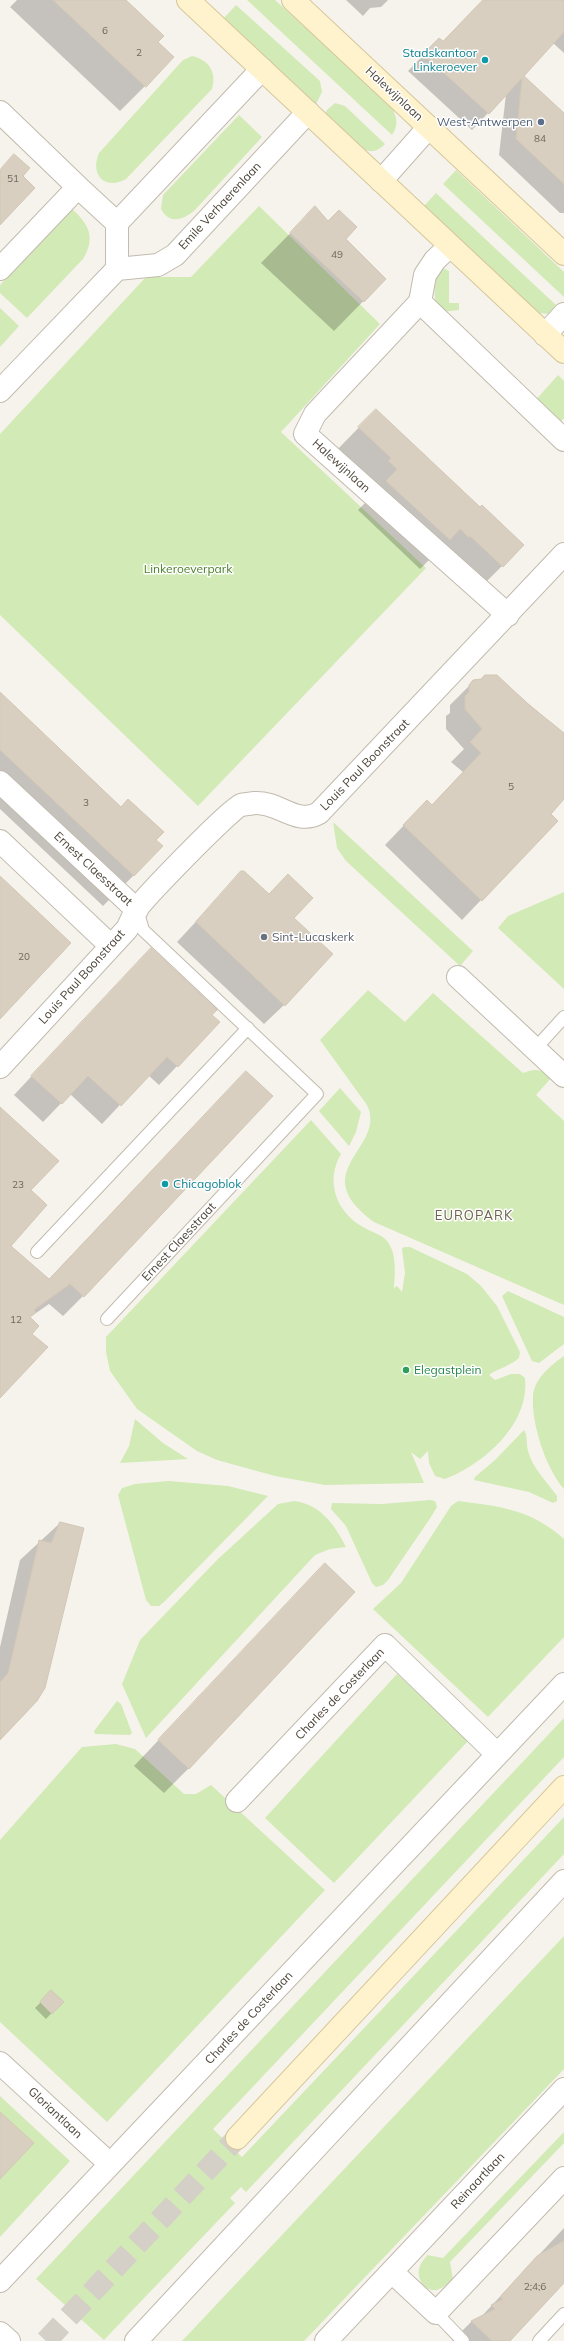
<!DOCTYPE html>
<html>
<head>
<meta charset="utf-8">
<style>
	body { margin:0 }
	canvas { display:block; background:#f6f3ec }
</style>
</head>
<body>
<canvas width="564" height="2341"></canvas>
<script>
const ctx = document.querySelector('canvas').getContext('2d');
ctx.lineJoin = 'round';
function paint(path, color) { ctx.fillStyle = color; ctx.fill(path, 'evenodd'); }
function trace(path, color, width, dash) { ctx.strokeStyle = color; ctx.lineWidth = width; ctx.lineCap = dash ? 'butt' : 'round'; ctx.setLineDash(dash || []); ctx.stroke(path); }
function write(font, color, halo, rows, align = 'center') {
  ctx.font = font + ' Mulish,sans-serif'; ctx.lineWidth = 3; ctx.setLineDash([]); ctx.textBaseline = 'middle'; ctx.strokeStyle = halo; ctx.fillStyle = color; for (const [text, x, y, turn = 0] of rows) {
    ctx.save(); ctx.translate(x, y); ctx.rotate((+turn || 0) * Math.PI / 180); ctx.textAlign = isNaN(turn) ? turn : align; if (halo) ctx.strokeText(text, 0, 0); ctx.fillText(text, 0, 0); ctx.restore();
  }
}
paint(new Path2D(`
	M 247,0 L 275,0 L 391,106 C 397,117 399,125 392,135 Z
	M 236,5 L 320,81 L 322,92 L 316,104 L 223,19 Z
	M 192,56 C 209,60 217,72 212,89 L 126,179 C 104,191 90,174 99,153 L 183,60 Z
	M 335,103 L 345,106 L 385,144 C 381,148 376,152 369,151 C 359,150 334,121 326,114 L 326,111 Z
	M 239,115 L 262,137 L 195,210 C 183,220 170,225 161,209 L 163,195 Z
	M 456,170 L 564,272 L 564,297 L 443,184 Z
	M 436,193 L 556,305 L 549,314 L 538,313 L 532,309 L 424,206 Z
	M 259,206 L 380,324 L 281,432 L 426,568 L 198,806 L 0,615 L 0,434 L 146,277 L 191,277 Z
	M 72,209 C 89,224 96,238 83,259 L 27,318 L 0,293 L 0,285 Z
	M 443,268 L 449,271 L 449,303 L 459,303 L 459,310 L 440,312 C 432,300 434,283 439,270 Z
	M 0,308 L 19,326 L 0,347 Z
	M 558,375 L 564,381 L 564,418 L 557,426 L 534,402 Z
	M 333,822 L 473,951 L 460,966 L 346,861 L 337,848 Z
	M 564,892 L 564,989 L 498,928 L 508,916 Z
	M 368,990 L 405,1022 L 433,993 L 523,1073 C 536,1068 540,1069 551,1078 L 536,1095 L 564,1121 L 564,1305 L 374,1222 C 303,1170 388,1148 367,1105 L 320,1040 Z
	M 340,1088 L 361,1112 L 356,1132 L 349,1146 L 319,1111 Z
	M 311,1120 L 341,1154 C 325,1181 336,1212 363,1227 C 371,1232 381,1234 387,1241 C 397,1253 395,1274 394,1288 L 397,1286 L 402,1292 L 405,1273 L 402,1249 L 404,1247 L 410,1247 L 467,1274 L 481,1286 L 497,1306 L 520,1352 L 519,1358 C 510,1366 499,1368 489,1375 L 495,1380 L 511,1374 L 520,1374 L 525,1378 C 530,1424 484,1464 445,1479 L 435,1476 L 429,1463 L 428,1451 L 420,1459 L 411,1452 L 424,1483 L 325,1485 L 275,1476 L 217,1460 L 197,1451 L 137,1409 L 110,1371 L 106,1352 L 106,1337 Z
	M 508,1291 L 564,1317 L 564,1344 L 539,1363 L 532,1361 L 502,1296 Z
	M 564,1356 L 564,1489 C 546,1469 531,1423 533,1396 C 534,1379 551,1365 564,1356 Z
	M 135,1419 L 163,1443 L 188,1459 L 120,1463 L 129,1446 Z
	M 524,1430 C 528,1436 526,1444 528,1451 C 533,1469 547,1482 557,1496 L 557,1501 L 553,1503 L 529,1492 L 474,1480 L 475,1477 L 495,1460 Z
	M 169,1481 L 228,1486 L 268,1496 L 164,1602 L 159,1606 L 151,1606 L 146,1600 L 118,1495 L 122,1488 L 135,1484 Z
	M 430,1500 L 435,1501 L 437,1507 L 431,1517 L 388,1580 L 383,1585 L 376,1587 L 372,1583 L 346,1526 L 331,1509 L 332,1503 L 382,1504 Z
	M 294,1501 C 320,1504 335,1525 346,1547 L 330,1549 L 315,1555 L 146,1738 L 122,1684 L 140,1640 L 218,1559 L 278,1504 Z
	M 458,1501 C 500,1506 532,1510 564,1539 L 564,1637 L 488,1717 L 373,1609 L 401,1583 L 451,1506 Z
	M 397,1674 L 469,1740 L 334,1883 L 265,1818 Z
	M 117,1701 L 121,1704 L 132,1733 L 130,1735 L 95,1734 L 94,1731 Z
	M 564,1718 L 564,1757 L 213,2129 L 242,2157 L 564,1817 L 564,1854 L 246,2192 L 241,2187 L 230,2198 L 235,2203 L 104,2340 L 36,2279 Z
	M 116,1744 L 135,1749 L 184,1794 L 196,1794 L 211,1785 L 325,1890 L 107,2122 L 0,2022 L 0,1840 L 82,1747 Z
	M 564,1936 L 564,2069 L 304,2341 L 182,2341 Z
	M 0,2096 L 70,2161 L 0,2237 Z
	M 564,2132 L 564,2143 L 450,2262 L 453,2279 C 449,2283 443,2288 437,2290 C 424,2292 415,2277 420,2266 C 421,2262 425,2259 427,2255 L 443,2258 Z`), '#d2eab5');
paint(new Path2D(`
	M 17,0 L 125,0 L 157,42 L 145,86 L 120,111 L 10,7 Z
	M 346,0 L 388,0 L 381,7 L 370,8 L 363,16 Z
	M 484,0 L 564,0 L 564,53 L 553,43 L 523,76 L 564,115 L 564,213 L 560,213 L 499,155 L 506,94 L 472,130 L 408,71 L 439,39 L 443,42 Z
	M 315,208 L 385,279 L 334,331 L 261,263 Z
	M 376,410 L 502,566 L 473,595 L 431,558 L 420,569 L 358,510 L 369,499 L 330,457 Z
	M 497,676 L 564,735 L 564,798 L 549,814 L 556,821 L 462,920 L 385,845 L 408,821 L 431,806 L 463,772 L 451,762 L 464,749 L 446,729 L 446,716 L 450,713 L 450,705 L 474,681 Z
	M 0,694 L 155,840 L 134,875 L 103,906 L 0,809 Z
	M 242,872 L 293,918 L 284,1005 L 264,1024 L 177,942 Z
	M 133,968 L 211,1015 L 219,1022 L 159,1085 L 148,1075 L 102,1124 L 70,1094 L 43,1122 L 14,1095 Z
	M 226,1093 L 83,1296 L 63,1316 L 49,1304 L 29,1318 L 31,1334 L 0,1396 L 0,1110 L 30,1190 L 10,1246 L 48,1280 Z
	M 60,1523 L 0,1739 L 0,1647 L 20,1560 Z
	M 301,1590 L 189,1768 L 164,1793 L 134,1766 Z
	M 51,1992 L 62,2002 L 46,2019 L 35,2008 Z
	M 564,2228 L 564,2283 L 509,2341 L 452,2341 L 471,2322 L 480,2318 Z`), '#0003');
const building = new Path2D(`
	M 53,0 L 126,0 L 164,36 L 158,42 L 174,57 L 146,87 Z
	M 483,0 L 564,0 L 564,32 L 524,76 L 564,113 L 564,184 L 516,139 L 522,78 L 489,114 L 423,54 L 439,38 L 443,41 Z
	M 14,154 L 30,168 L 23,176 L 35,188 L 0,225 L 0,170 Z
	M 315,206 L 328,221 L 339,210 L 357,227 L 346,239 L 386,279 L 364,302 L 290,233 Z
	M 376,409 L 480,507 L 482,505 L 524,545 L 503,567 L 470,536 L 469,538 L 460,529 L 450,540 L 386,481 L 397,469 L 388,461 L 391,458 L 358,427 Z
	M 485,675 L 497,675 L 528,704 L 564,733 L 564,799 L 551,814 L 558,821 L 482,901 L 403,825 L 427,800 L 432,805 L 481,753 L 470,742 L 482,729 L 465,709 L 465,696 L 469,692 L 469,685 L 473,680 L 481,679 Z
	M 0,692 L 121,807 L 128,799 L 164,832 L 156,840 L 163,846 L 134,876 L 0,750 Z
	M 241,871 L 244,871 L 269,894 L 288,874 L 313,898 L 294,918 L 333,954 L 285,1006 L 196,922 Z
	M 0,876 L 71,943 L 0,1019 Z
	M 151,948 L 217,1010 L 212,1015 L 220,1022 L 178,1067 L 167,1057 L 121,1106 L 88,1076 L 62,1104 L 31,1076 Z
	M 246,1071 L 273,1096 L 84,1297 L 70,1284 L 34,1310 L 36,1312 L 30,1317 L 39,1326 L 32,1334 L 48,1347 L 0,1398 L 0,1107 L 59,1161 L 31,1190 L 47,1205 L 11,1246 L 49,1279 Z
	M 60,1522 L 84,1528 L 45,1688 L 37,1701 L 0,1740 L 0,1682 L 8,1673 L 39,1540 L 51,1543 Z
	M 325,1563 L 355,1592 L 189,1769 L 158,1740 Z
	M 51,1990 L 64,2002 L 52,2014 L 40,2002 Z
	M 0,2112 L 34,2143 L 0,2179 Z
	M 564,2241 L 564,2283 L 510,2341 L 492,2341 L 471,2321 L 495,2309 L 491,2305 L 503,2299 L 500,2297 L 537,2256 Z`);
paint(building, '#d8cfc1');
trace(building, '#d3c7b4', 1);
trace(new Path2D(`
	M 46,2341 L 237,2138`), '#d4d0c8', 22, [22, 11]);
const lane = new Path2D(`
	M 535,1049 L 564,1017
	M 37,1252 L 248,1028
	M 107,1319 L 317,1094 L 143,930 L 137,910
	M 436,2313 L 463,2341
	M 539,2341 L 564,2314`);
const street = new Path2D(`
	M 0,112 L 78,187
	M 381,181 L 429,127
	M 450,246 L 435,260 L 425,275 L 420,302 L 315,414 L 305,434 L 508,615
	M 0,269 L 78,187 L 117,223
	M 117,269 L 117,223 L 262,69
	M 420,302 L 564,440
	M 545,335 L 564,314
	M 0,391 L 117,269 L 158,265 L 175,255 L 308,112
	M 0,782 L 137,910
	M 0,841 L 111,946
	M 458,977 L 564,1076
	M 0,1067 L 127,929 C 130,923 133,916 136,910 C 145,897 230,809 241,805 C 245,804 250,804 254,803 C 279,801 296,826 319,813 L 564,554
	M 237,1801 L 385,1645 L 497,1754
	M 0,2063 L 110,2164
	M 392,2272 L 436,2313 L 564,2178
	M 0,2281 L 564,1684
	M 0,2333 L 9,2341
	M 136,2341 L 564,1881
	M 326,2341 L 564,2089`);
const secondary = new Path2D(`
	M 188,0 L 564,352
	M 293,0 L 564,254
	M 237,2138 L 564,1787`);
trace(lane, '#c2bbae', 14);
trace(street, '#c2bbae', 24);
trace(secondary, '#d6c79b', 24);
trace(lane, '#fff', 12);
trace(street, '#fff', 22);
trace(secondary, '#fff3cd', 22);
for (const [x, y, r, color] of [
	[485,60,4,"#0f9aa8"],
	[541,122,4,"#5c6f8a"],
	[264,937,4,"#6b7280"],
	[165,1184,4,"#0f9aa8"],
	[406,1370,4,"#2e9e5b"]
]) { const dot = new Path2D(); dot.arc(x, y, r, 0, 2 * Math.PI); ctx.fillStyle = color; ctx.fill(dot); trace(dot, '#fff', 1.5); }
write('10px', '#6e675b', null, [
	["6",105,31],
	["2",139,53],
	["84",540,139],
	["51",13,179],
	["49",337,255],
	["5",511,787],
	["3",86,803],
	["20",24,957],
	["23",18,1185],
	["12",16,1320],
	["2;4;6",535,2287]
]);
write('12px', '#0d838f', '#fff', [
	["Stadskantoor",477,53],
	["Linkeroever",477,67],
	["Chicagoblok",173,1184,"left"]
], 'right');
write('12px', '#4b4439', '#fff', [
	["Halewijnlaan",394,94,43],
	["Emile Verhaerenlaan",220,206,-47],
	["Halewijnlaan",341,466,42],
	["Louis Paul Boonstraat",365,765,-46],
	["Ernest Claesstraat",93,869,43],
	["Louis Paul Boonstraat",82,977,-48],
	["Ernest Claesstraat",179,1242,-47],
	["Charles de Costerlaan",340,1694,-46],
	["Charles de Costerlaan",249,2018,-47],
	["Gloriantlaan",55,2113,43],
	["Reinaartlaan",478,2181,-47]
]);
write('12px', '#4e5e75', '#fff', [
	["West-Antwerpen",533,122]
], 'right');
write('12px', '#4a7f2a', '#fff', [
	["Linkeroeverpark",188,569]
]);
write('12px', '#5b616d', '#fff', [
	["Sint-Lucaskerk",272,937]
], 'left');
write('12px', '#27864d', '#fff', [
	["Elegastplein",414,1370]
], 'left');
ctx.letterSpacing = '1px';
write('13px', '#6e6250', '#fff', [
	["EUROPARK",474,1216]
]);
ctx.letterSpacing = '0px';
</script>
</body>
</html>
